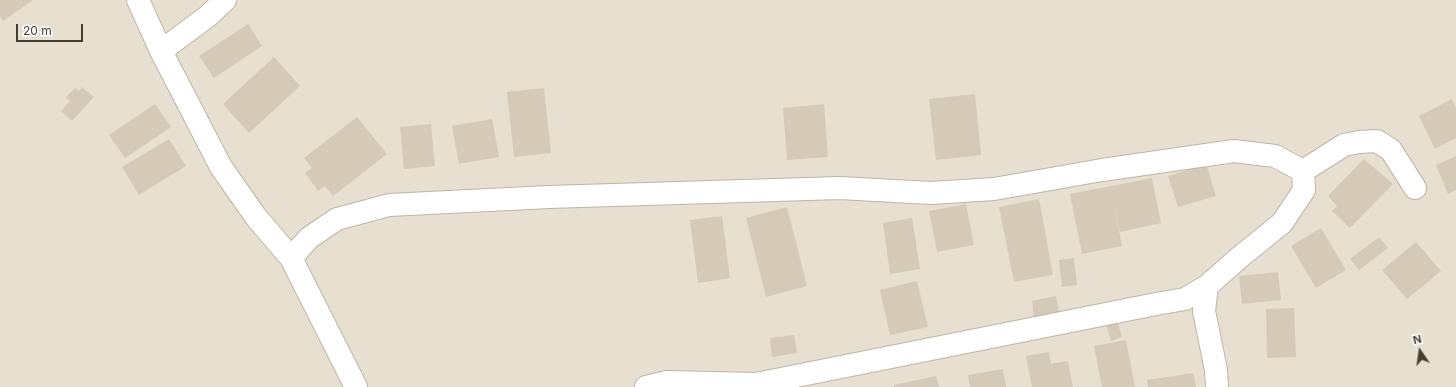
<!DOCTYPE html>
<html>
<head>
<meta charset="utf-8">
<style>
	body { margin:0 }
	#map { position:relative; width:1456px; height:387px; overflow:hidden; background:#f2eee2; font-family:Inter,sans-serif }
	canvas { display:block }
	.north { position:absolute; left:1400px; top:331px; width:40px; height:40px; -webkit-text-stroke:3px #fff; paint-order:stroke; rotate:347deg; font-size:11px; font-weight:700; line-height:16px; text-align:center; color:#443e33 }
	.north::after { content:''; display:block; margin:auto; width:14px; height:18px; background:#443e33; clip-path:polygon(50% 0,100% 100%,50% 72%,0 100%) }
	.scale { position:absolute; left:16px; top:24px; width:67px; height:18px; box-sizing:border-box; border:2px solid #443e33; border-top:0; padding-left:5px; font-size:12px; line-height:14px; white-space:nowrap; color:#443e33; -webkit-text-stroke:3px #fff; paint-order:stroke }
</style>
</head>
<body>
<div id="map">
<canvas width="1456" height="387"></canvas>
<div class="north">N</div>
<div class="scale">20 m</div>
</div>
<script>
const ctx = document.querySelector('canvas').getContext('2d');
ctx.lineJoin = 'round';
function paint(path, color) { ctx.fillStyle = color; ctx.fill(path, 'evenodd'); }
function trace(path, color, width, dash) { ctx.strokeStyle = color; ctx.lineWidth = width; ctx.lineCap = dash ? 'butt' : 'round'; ctx.setLineDash(dash || []); ctx.stroke(path); }
paint(new Path2D(`
	M 0,0 L 1456,0 L 1456,387 L 0,387 Z`), '#e7e0d0');
paint(new Path2D(`
	M 0,0 L 33,0 L 3,21 L 0,16 Z
	M 248,24 L 262,46 L 214,78 L 199,56 Z
	M 274,57 L 300,86 L 249,133 L 223,104 Z
	M 82,87 L 94,97 L 72,121 L 61,111 L 70,101 L 66,97 L 75,88 L 79,91 Z
	M 544,88 L 551,153 L 514,157 L 507,92 Z
	M 975,94 L 981,155 L 936,160 L 929,99 Z
	M 1452,99 L 1456,108 L 1456,138 L 1435,149 L 1419,116 Z
	M 155,104 L 171,127 L 125,158 L 109,135 Z
	M 824,104 L 828,157 L 787,160 L 783,108 Z
	M 357,117 L 387,154 L 333,196 L 325,186 L 318,191 L 305,173 L 312,168 L 304,158 Z
	M 492,119 L 499,157 L 459,164 L 452,126 Z
	M 431,124 L 435,166 L 404,169 L 400,127 Z
	M 169,139 L 186,166 L 139,195 L 122,167 Z
	M 1456,156 L 1456,190 L 1448,194 L 1436,165 Z
	M 1364,159 L 1393,184 L 1350,228 L 1332,211 L 1337,206 L 1328,196 Z
	M 1206,164 L 1216,196 L 1178,207 L 1168,176 Z
	M 1152,178 L 1161,223 L 1120,232 L 1113,199 L 1122,246 L 1082,254 L 1070,194 Z
	M 1039,199 L 1053,275 L 1014,282 L 999,207 Z
	M 966,204 L 974,245 L 937,252 L 929,211 Z
	M 787,207 L 807,286 L 766,297 L 746,218 Z
	M 722,216 L 730,278 L 698,283 L 690,220 Z
	M 912,218 L 920,269 L 890,274 L 883,223 Z
	M 1321,228 L 1346,270 L 1316,288 L 1291,246 Z
	M 1379,237 L 1388,248 L 1359,270 L 1350,259 Z
	M 1416,242 L 1441,271 L 1407,299 L 1382,270 Z
	M 1074,258 L 1077,285 L 1062,287 L 1059,260 Z
	M 1278,272 L 1281,300 L 1242,304 L 1239,276 Z
	M 917,281 L 928,327 L 890,335 L 880,290 Z
	M 1056,296 L 1059,313 L 1034,317 L 1032,301 Z
	M 1294,308 L 1296,357 L 1267,358 L 1266,309 Z
	M 1117,321 L 1122,337 L 1111,341 L 1106,324 Z
	M 794,335 L 797,353 L 772,357 L 770,338 Z
	M 1126,340 L 1135,387 L 1102,387 L 1094,346 Z
	M 1049,352 L 1051,364 L 1068,361 L 1073,387 L 1032,387 L 1026,356 Z
	M 1003,369 L 1006,387 L 970,387 L 968,375 Z
	M 1193,373 L 1196,387 L 1148,387 L 1147,380 Z
	M 936,376 L 939,387 L 894,387 L 894,385 Z`), '#d4cab7');
const minor = new Path2D(`
	M 138,0 L 161,51 L 221,167 L 256,217 L 291,258 L 356,387
	M 161,51 L 208,16 L 225,0
	M 1303,171 L 1344,145 L 1359,142 L 1377,141 L 1391,150 L 1415,188
	M 291,258 L 309,238 L 337,219 L 389,205 L 549,197 L 840,188 L 931,193 L 994,189 L 1102,170 L 1234,151 L 1275,156 L 1303,171
	M 1207,286 L 1204,311 L 1216,370 L 1217,387
	M 646,387 L 667,382 L 756,384 L 1156,304 L 1185,299 L 1207,286 L 1240,257 L 1282,223 L 1304,190 L 1303,171`);
trace(minor, '#beb6a5', 24);
trace(minor, '#fff', 22);
</script>
</body>
</html>
